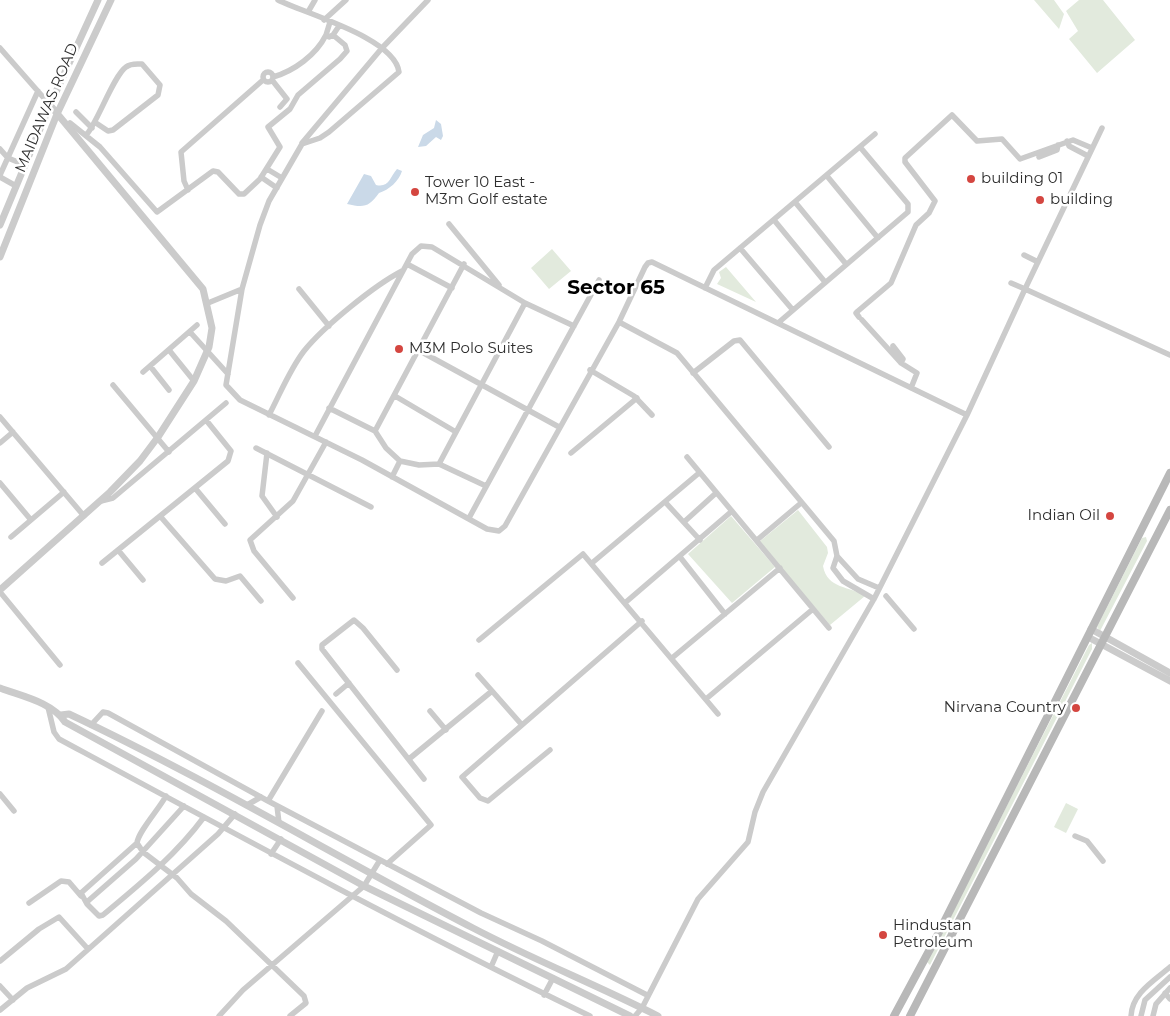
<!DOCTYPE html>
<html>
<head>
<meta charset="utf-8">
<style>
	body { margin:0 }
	canvas { display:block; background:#fff }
</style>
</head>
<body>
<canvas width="1170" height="1016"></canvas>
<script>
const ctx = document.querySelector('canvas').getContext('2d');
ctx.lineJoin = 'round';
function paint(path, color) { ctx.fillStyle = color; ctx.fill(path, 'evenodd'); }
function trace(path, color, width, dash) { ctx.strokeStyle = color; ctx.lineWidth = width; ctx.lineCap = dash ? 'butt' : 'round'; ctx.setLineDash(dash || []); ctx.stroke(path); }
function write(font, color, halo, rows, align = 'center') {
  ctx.font = font + ' Montserrat,sans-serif'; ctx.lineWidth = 5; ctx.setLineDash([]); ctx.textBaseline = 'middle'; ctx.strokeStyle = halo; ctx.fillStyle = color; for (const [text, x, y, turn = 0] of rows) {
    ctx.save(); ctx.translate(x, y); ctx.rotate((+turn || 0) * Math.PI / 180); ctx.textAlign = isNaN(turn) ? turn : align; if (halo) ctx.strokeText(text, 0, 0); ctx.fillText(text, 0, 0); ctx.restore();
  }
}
paint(new Path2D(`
	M 1034,0 L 1054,0 L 1064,14 L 1059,29 Z
	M 1079,0 L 1103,0 L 1135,40 L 1097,73 L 1069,39 L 1078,31 L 1066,11 Z
	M 552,249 L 571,271 L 549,289 L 531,268 Z
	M 726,267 L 756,302 L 717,284 L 721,278 L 719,272 Z
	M 798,510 L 827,547 L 828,553 L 823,566 C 827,589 850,586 865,596 L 830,625 L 759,542 Z
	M 731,516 L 775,567 L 732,603 L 688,554 Z
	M 1146,537 L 1147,541 L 1100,631 L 1097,627 L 1142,538 Z
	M 1092,643 L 1092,649 L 930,965 L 927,962 L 1089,645 Z
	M 1066,803 L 1078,809 L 1066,833 L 1054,827 Z`), '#e2eadd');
paint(new Path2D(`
	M 436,120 L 441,124 L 443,136 L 441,140 L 436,137 L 426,146 L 418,147 L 423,135 L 434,128 Z
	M 397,169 L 402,171 C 399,181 389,190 379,193 C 369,207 364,208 347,204 L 364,174 L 371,176 L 376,185 C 389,188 390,177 397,169 Z`), '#cad9e8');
trace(new Path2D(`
	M 278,0 C 306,14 395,38 399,72 L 329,132 L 320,138 L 302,144 L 269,201 L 260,225 L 242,289 L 226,385 L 240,400 L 362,460 L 487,529 L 499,531 L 505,526 L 619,322 L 645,267 L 648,263 L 652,262 L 967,415
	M 308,12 L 315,0
	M 324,20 L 346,0
	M 330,22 L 326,35 L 329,37 L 333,35 L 339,26
	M 0,48 L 50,105
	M263 77a5 5 0 1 1 10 0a5 5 0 1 1-10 0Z
	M 273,77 C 294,71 316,55 326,35
	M 272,80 L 287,99 L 280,107
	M 76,112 L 92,128
	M 70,123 L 100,147 L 157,212 L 213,171 L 218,172 L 239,194 L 244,194 L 260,179 L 280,147 L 268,127 L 290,109 L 298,95 L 340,59 L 347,51 L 345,45 L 333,35
	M 87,134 C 98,121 114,75 126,67 C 131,63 136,64 142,64 L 160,85 L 158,95 L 113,130 L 108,131 L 96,123
	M 1067,141 L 1069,146 L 1088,156
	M 302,143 L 382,48 L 428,0
	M 0,149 L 8,158 L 25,165
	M 1039,157 L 1057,150 L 1058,145
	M 267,169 L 282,178
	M 0,175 L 38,91
	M 827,176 L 878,238
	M 0,177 L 16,186
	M 261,177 L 277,188
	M 188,190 L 184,181 L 181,152 L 263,80
	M 795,202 L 846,264
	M 774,220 L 825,282
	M 449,224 L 499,285
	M 740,248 L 792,309
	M 1024,255 L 1038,262
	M 407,264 L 452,288
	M 1011,283 L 1025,289 L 1102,128
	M 705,288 L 714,270 L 875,134
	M 299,289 L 329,326
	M 208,303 L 242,289
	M 859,317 L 856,313 L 858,311 L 891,283 L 916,225 L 929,213 L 935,201 L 905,162 L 905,158 L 952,115 L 977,141 L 1002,139 L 1020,159 L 1073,140 L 1092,148
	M 862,320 L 901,363 L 917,373 L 911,388
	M 619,322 L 677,353 L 834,541 L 837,556 L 833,568 L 843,581 L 874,599
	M 778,323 L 908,212 L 908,204 L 860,147
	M 190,332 L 228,374
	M 893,346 L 903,359 L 901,363
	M 169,350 L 194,381
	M 420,351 L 559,427
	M 150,366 L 169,390
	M 590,370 L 634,396 L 652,415
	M 143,372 L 197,325
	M 693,373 L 734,341 L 740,340 L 829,447
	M 113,385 L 169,452
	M 395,396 L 456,432
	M 329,408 L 375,431 L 386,448 L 400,461 L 419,465 L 439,464 L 525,303
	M 269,415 C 280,394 290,369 304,351 C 324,326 375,285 402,271
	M 0,417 L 84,516
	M 375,431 L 464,264
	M 315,436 L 412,254 L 421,246 L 432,247 L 525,303 L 574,326
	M 0,443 L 13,432
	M 256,448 L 371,507
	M 267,453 L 262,496 L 277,517
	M 571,453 L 637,398
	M 687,457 L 829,628
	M 439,464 L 486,486
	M 392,477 L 400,461
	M 0,483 L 31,520
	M 195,488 L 225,524
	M 101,501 L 113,498 L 226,403
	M 666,503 L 700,540
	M 160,516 L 215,579 L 226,581 L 240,576 L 261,601
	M 469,518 L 599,280
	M 684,522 L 716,493
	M 11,537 L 64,492
	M 757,540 L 801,503
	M 118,550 L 143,580
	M 837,556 L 858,579 L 879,588
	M 680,557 L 725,614
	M 102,563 L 228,461 L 231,451 L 206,420
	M 592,563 L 699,473
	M 0,592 L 60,665
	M 886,596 L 914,629
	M 293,598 L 254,551 L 250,540 L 293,501 L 326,442
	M 626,602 L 732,511
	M 479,640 L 583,554 L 718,714
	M 672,658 L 780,568
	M 298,663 L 431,825 L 387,864
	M 397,670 L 363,628 L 354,620 L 322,645 L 322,649 L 424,779
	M 478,675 L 522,725
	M 336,694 L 349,683
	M 706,699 L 813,609
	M 48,707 L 54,732 L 59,739 C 235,834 410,929 590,1016
	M 430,711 L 446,730
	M 91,725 L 103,712 L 108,713 L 268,801 L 481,913 L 542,941 L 647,995
	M 550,750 L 488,801 L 480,798 L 462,777 L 642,621
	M 409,759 L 492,691
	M 0,794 L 14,811
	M 166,796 C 159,809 138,832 137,843 L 143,852 L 177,878 L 191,894 L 226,921 L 304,996 L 306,1003 L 290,1016
	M 268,801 L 322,711
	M 247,805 L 261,797
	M 184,806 L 136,859 L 88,901 L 87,904 L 99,916 L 103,915 C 139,885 176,855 204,817
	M 277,806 L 279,823
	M 1075,836 L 1087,841 L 1103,861
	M 271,854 L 281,839
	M 29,903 L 61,881 L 69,882 L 81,896
	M 87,904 L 81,893 L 137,843
	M 0,961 L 39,929 L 59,917 L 88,949
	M 491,967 L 498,951
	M 0,986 L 13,1000
	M 1165,993 L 1170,999
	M 544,995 L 553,978
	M 0,1010 L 27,988 L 66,969 L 218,834 L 235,814
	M 219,1016 L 243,990 L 364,886 L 380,860
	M 635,1016 L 642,1008 L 698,899 L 748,842 L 755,812 L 763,792 L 874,599 L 967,415 L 1025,289 L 1170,355
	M 1131,1016 C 1132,993 1154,981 1170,967
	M 1141,1016 L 1145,1000 L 1170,977
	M 1153,1016 L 1156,1004 L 1170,988`), '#cbcbcb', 5.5);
trace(new Path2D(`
	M 0,225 L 50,105 L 98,0
	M 0,257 L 57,114 L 111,0
	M 0,590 L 110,492 L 140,461 L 158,437 L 194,381 L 209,347 L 212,328 L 203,289 L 50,105
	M 1091,629 L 1170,673
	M 1088,637 L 1170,681
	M 0,688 C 21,696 52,702 65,722 L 364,886 L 630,1016
	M 61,715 L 69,714 C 207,779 338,858 473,928 C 534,960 597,985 658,1016`), '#cbcbcb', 7);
trace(new Path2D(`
	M 894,1016 L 936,938 L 1170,473
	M 910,1016 L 1170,510`), '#b8b8b8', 8);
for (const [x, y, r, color] of [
	[971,179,5,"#d44640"],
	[415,192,5,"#d44640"],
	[1040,200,5,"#d44640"],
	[399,349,5,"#d44640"],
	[1110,516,5,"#d44640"],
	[1076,708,5,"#d44640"],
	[883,935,5,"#d44640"]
]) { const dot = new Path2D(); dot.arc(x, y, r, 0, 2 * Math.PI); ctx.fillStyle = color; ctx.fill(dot); trace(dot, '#fff', 2); }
write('15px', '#2e2e2e', '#fff', [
	["MAIDAWAS ROAD",47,108,-67]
]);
write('15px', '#2e2e2e', '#fff', [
	["building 01",981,179],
	["Tower 10 East -",425,183],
	["M3m Golf estate",425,200],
	["building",1050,200],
	["M3M Polo Suites",409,349],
	["Indian Oil",1100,516,"right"],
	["Nirvana Country",1066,708,"right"],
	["Hindustan",893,926],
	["Petroleum",893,943]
], 'left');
write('bold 20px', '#000', '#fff', [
	["Sector 65",616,288]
]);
</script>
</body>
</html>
